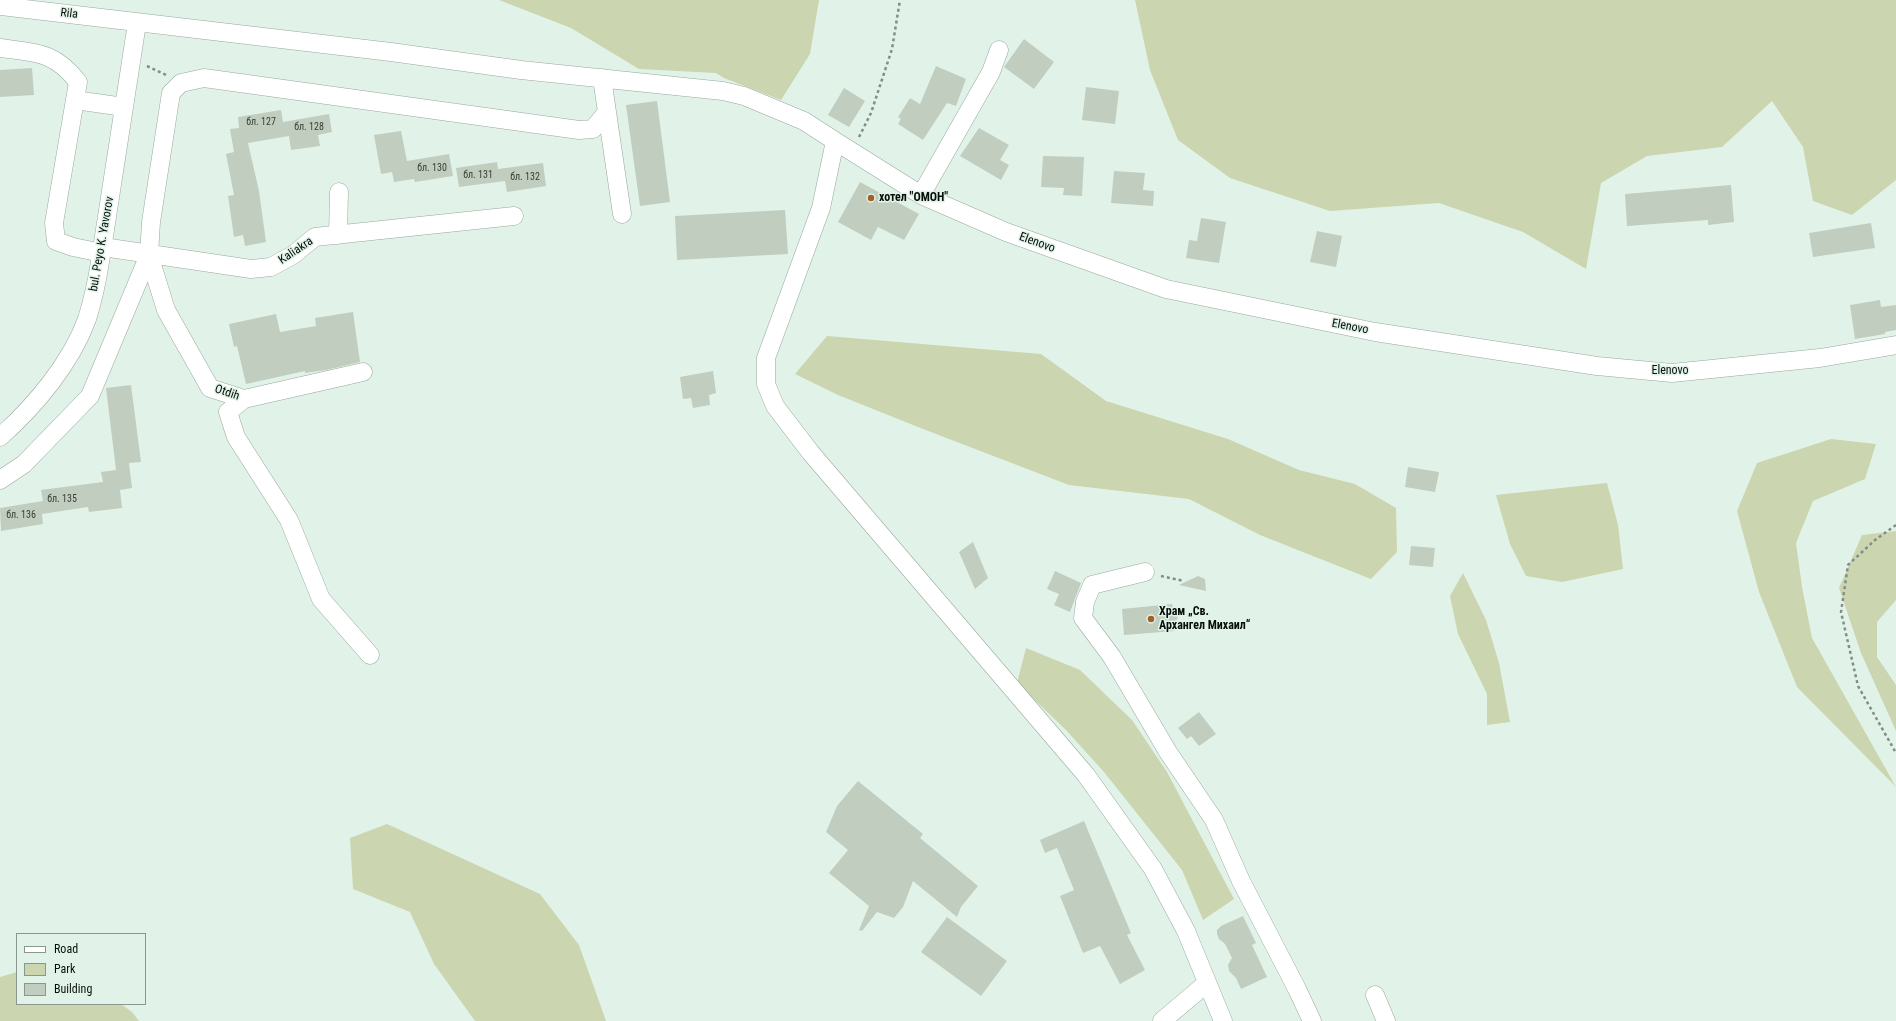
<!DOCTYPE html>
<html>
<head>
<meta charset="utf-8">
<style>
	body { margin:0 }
	#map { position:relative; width:1896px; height:1021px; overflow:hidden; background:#e1f3e8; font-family:"Roboto Condensed",sans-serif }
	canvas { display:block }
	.legend { position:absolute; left:16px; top:933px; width:130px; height:72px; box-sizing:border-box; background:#e1f3e8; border:1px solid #8a978f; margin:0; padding:5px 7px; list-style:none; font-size:12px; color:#080e0a }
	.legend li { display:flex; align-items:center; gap:8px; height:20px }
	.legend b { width:20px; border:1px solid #8a978f }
</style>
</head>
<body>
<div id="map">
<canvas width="1896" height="1021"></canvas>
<ul class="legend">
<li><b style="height:5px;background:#fff"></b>Road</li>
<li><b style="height:11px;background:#cbd5af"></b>Park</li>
<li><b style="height:11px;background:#c1cdbe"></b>Building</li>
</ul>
</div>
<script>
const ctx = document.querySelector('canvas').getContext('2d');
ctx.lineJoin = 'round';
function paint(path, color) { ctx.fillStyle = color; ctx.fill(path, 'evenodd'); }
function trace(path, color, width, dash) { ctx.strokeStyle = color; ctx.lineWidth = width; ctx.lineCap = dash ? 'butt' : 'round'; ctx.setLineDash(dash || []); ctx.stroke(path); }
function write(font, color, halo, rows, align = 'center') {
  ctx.font = font + ' "Roboto Condensed",sans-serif'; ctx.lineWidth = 3; ctx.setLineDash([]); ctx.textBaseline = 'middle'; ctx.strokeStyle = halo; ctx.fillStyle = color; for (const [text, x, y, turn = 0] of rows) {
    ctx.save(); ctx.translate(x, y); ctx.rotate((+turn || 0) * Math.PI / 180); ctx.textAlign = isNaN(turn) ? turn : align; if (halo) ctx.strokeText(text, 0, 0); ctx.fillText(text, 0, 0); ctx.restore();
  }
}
paint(new Path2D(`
	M 499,0 L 819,0 L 810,54 L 781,100 L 724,78 L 716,73 L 639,69 L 571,28 Z
	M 1135,0 L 1896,0 L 1896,180 L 1852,215 L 1813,201 L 1803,147 L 1772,101 L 1722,147 L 1647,156 L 1601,183 L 1586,269 L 1523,232 L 1439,203 L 1330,211 L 1230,178 L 1178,140 L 1150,70 Z
	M 827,336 L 1041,354 L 1106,401 L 1228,439 L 1299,470 L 1355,484 L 1396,508 L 1397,552 L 1371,579 L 1260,535 L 1189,499 L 1069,485 L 923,429 L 838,395 L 795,374 Z
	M 1831,439 L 1876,444 L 1865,479 L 1813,501 L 1796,543 L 1802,587 L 1812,638 L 1896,787 L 1797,687 L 1759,592 L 1737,511 L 1757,463 Z
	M 1607,483 L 1618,525 L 1623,569 L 1562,582 L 1526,576 L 1510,544 L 1496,495 Z
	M 1896,531 L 1896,600 L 1877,622 L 1877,657 L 1896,685 L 1896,731 L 1861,653 L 1839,588 L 1862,535 Z
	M 1463,573 L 1486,620 L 1499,663 L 1510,722 L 1487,725 L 1487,694 L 1458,634 L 1450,596 Z
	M 1026,648 L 1080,670 L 1132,720 L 1167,772 L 1234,899 L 1203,920 L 1182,870 L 1104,772 L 1066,730 L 1017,683 Z
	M 387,824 L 540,894 L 579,945 L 606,1021 L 475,1021 L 434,964 L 410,912 L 353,889 L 350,838 Z
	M 17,972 L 17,1004 L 121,1004 L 132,1012 L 139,1021 L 0,1021 L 0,977 Z`), '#cbd5af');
paint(new Path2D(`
	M 1024,39 L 1054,62 L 1034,89 L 1004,67 Z
	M 936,66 L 966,79 L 956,106 L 947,103 L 923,140 L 898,124 L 901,119 L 898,117 L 910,98 L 920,104 Z
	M 32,68 L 34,95 L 0,97 L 0,70 Z
	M 1086,87 L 1119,91 L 1115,124 L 1082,120 Z
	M 844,88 L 865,101 L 849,127 L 828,115 Z
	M 657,101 L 670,202 L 640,206 L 626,105 Z
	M 281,110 L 283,122 L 329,114 L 332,132 L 318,135 L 320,146 L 291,150 L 289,136 L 248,143 L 259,191 L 266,242 L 245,246 L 243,235 L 234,237 L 228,196 L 234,195 L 226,154 L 234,152 L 230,129 L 239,128 L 238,117 Z
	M 979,128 L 1009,145 L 1000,160 L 1009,165 L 1001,180 L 960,156 Z
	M 401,131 L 407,161 L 449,154 L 453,176 L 415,182 L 414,179 L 394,182 L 392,172 L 381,174 L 374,135 Z
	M 1043,156 L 1084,157 L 1082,196 L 1063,195 L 1064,188 L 1041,187 Z
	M 497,162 L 498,169 L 543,163 L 546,186 L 507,192 L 505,181 L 459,187 L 456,168 Z
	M 1114,171 L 1145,173 L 1143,190 L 1154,191 L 1153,206 L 1111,203 Z
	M 860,182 L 919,214 L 904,240 L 878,227 L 871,240 L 838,222 Z
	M 1731,185 L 1734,222 L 1708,225 L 1708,220 L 1627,226 L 1625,194 Z
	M 785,210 L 788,254 L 677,260 L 675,216 Z
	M 1201,218 L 1226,222 L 1219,263 L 1186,258 L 1189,240 L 1197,241 Z
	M 1871,223 L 1875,248 L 1813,257 L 1809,233 Z
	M 1317,231 L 1342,236 L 1336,267 L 1310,262 Z
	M 1880,300 L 1881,307 L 1896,305 L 1896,330 L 1885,332 L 1885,334 L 1855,339 L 1850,305 Z
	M 353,312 L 360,362 L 326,370 L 305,373 L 305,371 L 246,384 L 237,346 L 234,347 L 229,324 L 276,314 L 280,332 L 316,326 L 315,318 Z
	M 713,371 L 716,393 L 709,395 L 710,405 L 693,408 L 691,398 L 683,399 L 680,377 Z
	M 131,385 L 141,462 L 129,463 L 132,488 L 120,490 L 122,508 L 89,512 L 88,507 L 42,514 L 43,524 L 1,531 L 0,508 L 43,501 L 41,490 L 103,482 L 101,472 L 116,470 L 106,388 Z
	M 1408,467 L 1439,472 L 1435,492 L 1405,487 Z
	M 973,542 L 988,578 L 975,589 L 959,552 Z
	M 1411,546 L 1435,548 L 1433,567 L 1409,565 Z
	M 1055,571 L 1081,583 L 1070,612 L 1054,605 L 1059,594 L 1047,589 Z
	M 1198,576 L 1205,579 L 1206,591 L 1179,585 Z
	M 1172,604 L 1173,609 L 1178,617 L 1174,626 L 1175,631 L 1124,635 L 1122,609 Z
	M 1199,712 L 1216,734 L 1199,746 L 1191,736 L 1187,739 L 1178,728 Z
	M 858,781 L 923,834 L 920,838 L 978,886 L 961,907 L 957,917 L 913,881 L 903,907 L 894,918 L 877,912 L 862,931 L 859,930 L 869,906 L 829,873 L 848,850 L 826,832 L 837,806 Z
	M 1084,821 L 1131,933 L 1127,935 L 1145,970 L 1120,984 L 1100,946 L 1083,953 L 1060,896 L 1074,890 L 1057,848 L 1045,853 L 1040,840 Z
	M 1243,916 L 1256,943 L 1252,945 L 1267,977 L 1241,989 L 1236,978 L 1229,971 L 1228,965 L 1232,958 L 1225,944 L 1219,939 L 1217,934 L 1217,930 L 1221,926 Z
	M 947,917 L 1007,961 L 981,996 L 921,952 Z`), '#c1cdbe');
const minor = new Path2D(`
	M 0,6 L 391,52 L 521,70 L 723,91 L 744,96 L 804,121 L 835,141 L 821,208 L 766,358 L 766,384 L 775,406 L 811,453 L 1086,775 L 1153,869 L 1186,931 L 1223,1021
	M 0,48 C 36,53 54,51 78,82 L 54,223 L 56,241 L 73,247 L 102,253
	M 75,100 L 124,107
	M 607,112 L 622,214
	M 835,141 L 921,195 L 1006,232 L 1166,289 L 1375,332 L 1597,366 L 1672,373 L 1820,358 L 1896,345
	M 921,195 L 991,72 L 999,50
	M 338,235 L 339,192
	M 103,247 L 251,269 L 271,267 L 293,255 L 315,237 L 514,216
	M 149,255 L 166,310 L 210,388 L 244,399 L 363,372
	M 244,399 L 228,412 L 236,437 L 289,520 L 321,599 L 370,655
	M 0,437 C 35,406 71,363 87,319 C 93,300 97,281 100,262 L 137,23
	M 0,480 L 24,464 L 90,396 L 149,255 L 151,222 L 171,93 L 181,83 L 204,78 L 579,130 L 593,129 L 607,112 L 602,78
	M 1145,572 L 1092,585 L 1085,602 L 1083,618 L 1112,657 L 1168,752 L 1214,820 L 1241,881 L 1297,989 L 1312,1021
	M 1375,995 L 1386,1021
	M 1162,1021 L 1207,983`);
trace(minor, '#97a89e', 19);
trace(new Path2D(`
	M 147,66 L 166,75
	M 859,137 L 871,113 L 892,49 L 900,0
	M 1896,525 L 1875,540 L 1848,565 L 1841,612 L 1858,686 L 1896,753
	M 1161,576 L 1184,581`), '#818e86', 2.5, [3, 3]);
trace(minor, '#fff', 18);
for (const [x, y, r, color] of [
	[871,198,4,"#9f6028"],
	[1151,619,4,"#9f6028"]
]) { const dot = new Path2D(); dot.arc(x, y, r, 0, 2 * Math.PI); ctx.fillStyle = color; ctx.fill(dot); trace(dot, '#e1f3e8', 1.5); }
write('10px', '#363e37', null, [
	["бл. 127",261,122],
	["бл. 128",309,127],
	["бл. 130",432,168],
	["бл. 131",478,175],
	["бл. 132",525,177],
	["бл. 135",62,499],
	["бл. 136",21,515]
]);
write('12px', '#080e0a', '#e1f3e8', [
	["Rila",69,14,7],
	["Elenovo",1037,243,20],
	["bul. Peyo K. Yavorov",102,244,-80],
	["Kaliakra",296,251,-34],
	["Elenovo",1350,327,11],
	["Elenovo",1670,371],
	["Otdih",227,393,19]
]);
write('bold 12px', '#080e0a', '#e1f3e8', [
	["хотел \"ОМОН\"",879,198],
	["Храм „Св.",1159,612],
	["Архангел Михаил“",1159,626]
], 'left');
</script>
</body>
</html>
